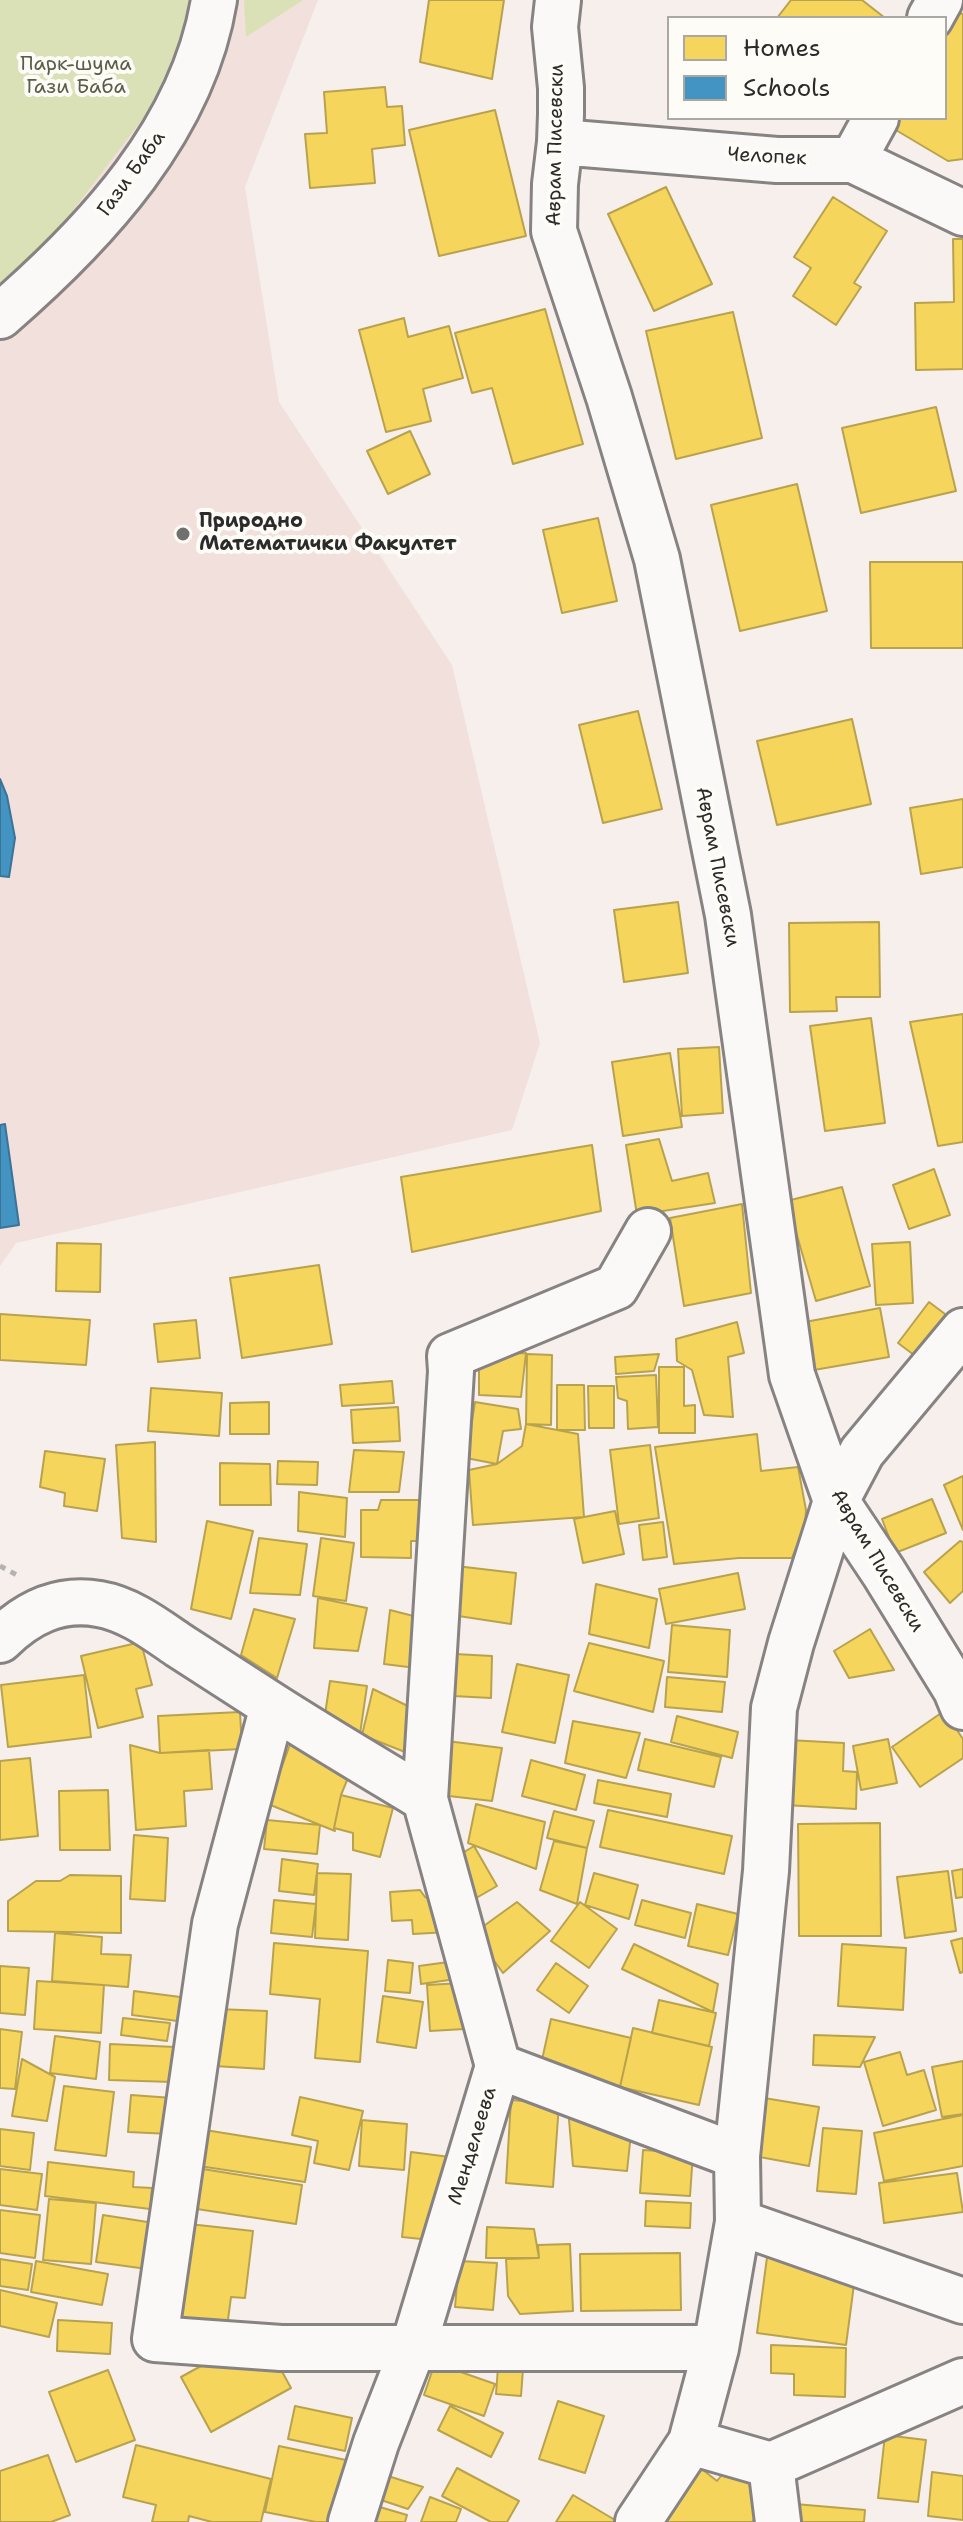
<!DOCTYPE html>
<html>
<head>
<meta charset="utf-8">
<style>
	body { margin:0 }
	#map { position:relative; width:963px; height:2522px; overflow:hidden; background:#f7efec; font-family:"Shantell Sans",sans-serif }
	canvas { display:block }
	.legend { position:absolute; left:667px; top:16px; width:280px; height:104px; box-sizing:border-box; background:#fdfcf7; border:2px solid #a9a8a5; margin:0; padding:10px 14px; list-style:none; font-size:24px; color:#2b2b2b }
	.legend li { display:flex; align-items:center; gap:16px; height:40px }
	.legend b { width:40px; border:2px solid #a9a8a5 }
</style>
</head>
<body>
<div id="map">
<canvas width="963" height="2522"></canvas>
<ul class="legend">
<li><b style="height:22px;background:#f6d55c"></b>Homes</li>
<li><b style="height:22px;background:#4393c3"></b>Schools</li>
</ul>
</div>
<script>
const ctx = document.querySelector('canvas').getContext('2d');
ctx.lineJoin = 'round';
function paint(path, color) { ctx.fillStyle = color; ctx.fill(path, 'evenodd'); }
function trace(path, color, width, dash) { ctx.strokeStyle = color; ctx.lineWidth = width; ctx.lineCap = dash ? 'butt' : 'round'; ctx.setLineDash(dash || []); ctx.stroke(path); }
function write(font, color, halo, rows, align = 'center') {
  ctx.font = font + ' "Shantell Sans",sans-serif'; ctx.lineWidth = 8; ctx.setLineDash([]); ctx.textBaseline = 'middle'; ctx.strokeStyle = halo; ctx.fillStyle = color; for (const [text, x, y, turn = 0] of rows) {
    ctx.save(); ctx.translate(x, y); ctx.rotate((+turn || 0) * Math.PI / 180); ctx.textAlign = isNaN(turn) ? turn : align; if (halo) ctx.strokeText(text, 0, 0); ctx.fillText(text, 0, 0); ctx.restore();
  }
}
paint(new Path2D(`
	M 0,0 L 318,0 L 245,187 L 279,402 L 452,665 L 540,1043 L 512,1130 L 16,1243 L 0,1266 Z`), '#f1e0dc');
paint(new Path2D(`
	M 0,0 L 191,0 L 167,87 L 29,268 L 0,285 Z
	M 244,0 L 303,0 L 246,37 Z`), '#dae1b6');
const homes = new Path2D(`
	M 429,0 L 504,0 L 492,79 L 420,62 Z
	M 791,0 L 862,0 L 885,18 L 777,18 Z
	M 951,11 L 963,14 L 963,159 L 948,161 L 884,123 L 887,118 L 945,118 L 945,22 Z
	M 385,87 L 387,107 L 402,106 L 405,145 L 372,149 L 375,183 L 310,188 L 305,134 L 327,133 L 324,92 Z
	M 495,110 L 526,236 L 439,256 L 409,130 Z
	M 666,187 L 712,284 L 654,311 L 608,214 Z
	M 833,197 L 887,231 L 854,283 L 861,287 L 836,325 L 793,296 L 811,268 L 794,257 Z
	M 953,239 L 963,239 L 963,369 L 916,370 L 915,303 L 954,302 Z
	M 545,309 L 583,444 L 513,464 L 492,388 L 472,393 L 455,333 Z
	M 733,312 L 762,438 L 676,459 L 646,331 Z
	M 404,318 L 408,337 L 449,326 L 463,378 L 423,389 L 431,421 L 386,432 L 359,330 Z
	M 936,407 L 956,491 L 861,513 L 842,428 Z
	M 410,431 L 430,474 L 388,494 L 367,451 Z
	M 797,484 L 827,611 L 740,631 L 711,505 Z
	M 598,518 L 617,601 L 562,613 L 543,530 Z
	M 870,562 L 963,562 L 963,648 L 871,648 Z
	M 638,711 L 662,809 L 603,823 L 579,725 Z
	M 852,719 L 871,804 L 777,825 L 757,741 Z
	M 963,799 L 963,867 L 921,874 L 910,808 Z
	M 678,902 L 688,973 L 624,982 L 614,910 Z
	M 879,922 L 880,997 L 836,997 L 837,1011 L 790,1012 L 789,923 Z
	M 963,1014 L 963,1142 L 938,1146 L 910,1022 Z
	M 871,1018 L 885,1123 L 825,1131 L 810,1026 Z
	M 719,1047 L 723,1113 L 682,1116 L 678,1049 Z
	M 670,1053 L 682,1127 L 623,1136 L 612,1062 Z
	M 659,1139 L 672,1181 L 708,1173 L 715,1203 L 637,1215 L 626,1145 Z
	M 592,1145 L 601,1211 L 412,1252 L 401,1177 Z
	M 934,1169 L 950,1215 L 909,1229 L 893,1185 Z
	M 842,1187 L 870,1286 L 816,1301 L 787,1201 Z
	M 742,1204 L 751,1293 L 684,1306 L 670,1218 Z
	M 910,1242 L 913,1303 L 876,1305 L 872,1244 Z
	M 57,1243 L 101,1244 L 100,1292 L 56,1291 Z
	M 319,1265 L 332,1344 L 242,1358 L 230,1278 Z
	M 929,1302 L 949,1317 L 918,1358 L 898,1343 Z
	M 880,1308 L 889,1357 L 814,1370 L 805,1322 Z
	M 0,1314 L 90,1320 L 86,1365 L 0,1360 Z
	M 196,1320 L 200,1358 L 158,1362 L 154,1324 Z
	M 737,1322 L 744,1353 L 728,1357 L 733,1417 L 704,1415 L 692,1370 L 677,1361 L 676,1339 Z
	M 526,1353 L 521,1397 L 479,1395 L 479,1355 Z
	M 527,1354 L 552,1355 L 551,1425 L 526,1424 Z
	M 659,1354 L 654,1371 L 616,1374 L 615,1357 Z
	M 659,1367 L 684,1367 L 684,1406 L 695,1405 L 695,1433 L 659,1433 Z
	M 656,1375 L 658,1427 L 628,1429 L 627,1401 L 618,1398 L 616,1377 Z
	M 392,1381 L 394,1403 L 342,1406 L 340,1385 Z
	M 557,1385 L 584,1385 L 585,1430 L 557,1430 Z
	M 588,1386 L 614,1386 L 614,1428 L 589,1428 Z
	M 151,1388 L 222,1393 L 219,1436 L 148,1431 Z
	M 269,1402 L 269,1434 L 230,1434 L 230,1403 Z
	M 475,1402 L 518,1409 L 521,1429 L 503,1431 L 497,1464 L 466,1458 Z
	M 398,1407 L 400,1441 L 353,1443 L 351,1410 Z
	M 526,1424 L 578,1434 L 584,1517 L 473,1525 L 469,1470 L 497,1464 L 522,1446 Z
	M 757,1434 L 761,1471 L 798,1467 L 806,1510 L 805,1526 L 792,1558 L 739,1558 L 674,1564 L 655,1447 Z
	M 155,1442 L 156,1542 L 122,1538 L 116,1445 Z
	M 650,1445 L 659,1518 L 619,1524 L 610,1450 Z
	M 354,1450 L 404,1452 L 399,1492 L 349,1492 Z
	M 45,1451 L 105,1459 L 97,1511 L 64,1506 L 65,1493 L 40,1487 Z
	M 278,1461 L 318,1462 L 317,1485 L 277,1484 Z
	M 220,1463 L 270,1464 L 271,1505 L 220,1505 Z
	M 963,1476 L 963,1530 L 944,1485 Z
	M 299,1492 L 347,1498 L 345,1537 L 298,1531 Z
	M 932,1499 L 946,1533 L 895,1553 L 882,1519 Z
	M 381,1500 L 433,1500 L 433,1541 L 411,1541 L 411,1558 L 361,1557 L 361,1510 L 378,1510 Z
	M 615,1511 L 624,1554 L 583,1563 L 574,1519 Z
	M 207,1521 L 253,1531 L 231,1619 L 191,1609 Z
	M 663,1522 L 667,1557 L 643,1560 L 639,1525 Z
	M 259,1538 L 307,1544 L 300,1595 L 250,1593 Z
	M 321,1538 L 354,1543 L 346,1601 L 313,1596 Z
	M 960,1541 L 963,1542 L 963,1591 L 950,1603 L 924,1572 Z
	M 456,1566 L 516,1573 L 511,1624 L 452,1615 Z
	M 738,1573 L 745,1609 L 666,1624 L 659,1589 Z
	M 596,1584 L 657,1599 L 649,1648 L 589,1634 Z
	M 318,1598 L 367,1608 L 358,1651 L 314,1648 Z
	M 254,1609 L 295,1619 L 277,1678 L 241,1655 Z
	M 390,1610 L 425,1619 L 424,1669 L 384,1664 Z
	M 672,1625 L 730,1630 L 727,1677 L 668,1672 Z
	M 870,1629 L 894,1670 L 849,1678 L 834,1651 Z
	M 141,1642 L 152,1685 L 136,1689 L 143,1717 L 98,1728 L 81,1656 Z
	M 589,1643 L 664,1661 L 653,1712 L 574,1691 Z
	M 455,1654 L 492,1656 L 491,1698 L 453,1696 Z
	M 517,1664 L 569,1675 L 555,1743 L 502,1732 Z
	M 84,1675 L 91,1737 L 8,1747 L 1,1685 Z
	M 667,1677 L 725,1682 L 722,1712 L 665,1707 Z
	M 330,1681 L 367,1686 L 360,1734 L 323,1728 Z
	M 373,1689 L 418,1711 L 415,1756 L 362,1735 Z
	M 944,1711 L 963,1739 L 963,1758 L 920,1787 L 892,1747 Z
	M 240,1712 L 242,1749 L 160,1753 L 158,1716 Z
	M 677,1716 L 738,1732 L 732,1758 L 671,1742 Z
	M 573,1721 L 640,1733 L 626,1778 L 565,1763 Z
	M 292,1739 L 352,1768 L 341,1795 L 334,1828 L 335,1831 L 268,1804 Z
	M 645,1739 L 721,1757 L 714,1787 L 638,1770 Z
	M 888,1739 L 897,1783 L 861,1790 L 853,1746 Z
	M 788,1740 L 844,1743 L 843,1771 L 857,1772 L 856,1809 L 785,1805 Z
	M 447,1741 L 502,1748 L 492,1801 L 440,1795 Z
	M 130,1745 L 160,1753 L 209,1750 L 212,1789 L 184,1791 L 186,1826 L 136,1830 Z
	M 30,1758 L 38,1836 L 0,1840 L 0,1761 Z
	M 531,1760 L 585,1775 L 576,1810 L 522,1796 Z
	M 598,1780 L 671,1794 L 667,1817 L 594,1803 Z
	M 108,1790 L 110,1850 L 60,1850 L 59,1791 Z
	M 341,1795 L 393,1808 L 380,1857 L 353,1850 L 353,1833 L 334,1828 Z
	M 476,1804 L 545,1822 L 536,1869 L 468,1843 Z
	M 608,1810 L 732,1836 L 724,1874 L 600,1847 Z
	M 554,1811 L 594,1821 L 587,1848 L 547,1838 Z
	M 267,1820 L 320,1825 L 317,1854 L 264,1849 Z
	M 880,1823 L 881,1936 L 799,1936 L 798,1824 Z
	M 134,1835 L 168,1838 L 165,1901 L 130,1899 Z
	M 554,1841 L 587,1848 L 577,1904 L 540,1890 Z
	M 474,1846 L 497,1886 L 471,1901 L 448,1862 Z
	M 282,1859 L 318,1864 L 314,1895 L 279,1891 Z
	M 963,1869 L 963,1897 L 956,1898 L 952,1871 Z
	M 948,1871 L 956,1931 L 905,1938 L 897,1877 Z
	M 317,1873 L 351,1874 L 348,1940 L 315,1938 Z
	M 594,1873 L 638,1885 L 629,1919 L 585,1905 Z
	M 70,1875 L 121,1876 L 121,1933 L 8,1931 L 8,1901 L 36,1881 L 60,1881 Z
	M 420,1890 L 425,1897 L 447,1904 L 449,1932 L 413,1934 L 412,1920 L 392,1921 L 390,1892 Z
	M 274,1900 L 316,1904 L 312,1937 L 271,1933 Z
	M 642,1900 L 691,1913 L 685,1938 L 635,1925 Z
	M 517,1902 L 550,1931 L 503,1973 L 474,1933 Z
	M 580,1902 L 617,1929 L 589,1968 L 551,1941 Z
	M 697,1904 L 738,1914 L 728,1955 L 688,1946 Z
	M 55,1933 L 102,1937 L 101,1954 L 131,1955 L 128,1987 L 52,1981 Z
	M 963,1938 L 963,1972 L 960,1973 L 951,1941 Z
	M 274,1943 L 368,1951 L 360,2062 L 315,2058 L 320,1999 L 270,1994 Z
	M 634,1944 L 718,1984 L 713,2012 L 622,1969 Z
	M 842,1944 L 906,1948 L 903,2010 L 838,2006 Z
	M 388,1960 L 413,1963 L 410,1993 L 385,1991 Z
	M 463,1960 L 470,1977 L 421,1984 L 419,1966 Z
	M 556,1963 L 588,1986 L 569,2013 L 537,1990 Z
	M 0,1966 L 29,1968 L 25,2015 L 0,2013 Z
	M 37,1981 L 104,1985 L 101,2033 L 34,2029 Z
	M 479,1982 L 482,2028 L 430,2031 L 427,1985 Z
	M 134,1991 L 188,1998 L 185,2022 L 132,2015 Z
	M 383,1996 L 423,2002 L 416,2048 L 377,2042 Z
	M 659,2000 L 716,2013 L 709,2046 L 652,2033 Z
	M 217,2009 L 267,2011 L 264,2069 L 214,2066 Z
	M 123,2018 L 170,2023 L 167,2041 L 121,2035 Z
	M 551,2019 L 631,2038 L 620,2087 L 540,2069 Z
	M 633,2028 L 712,2047 L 699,2105 L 620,2087 Z
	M 0,2029 L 22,2032 L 15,2089 L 0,2088 Z
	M 814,2035 L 875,2037 L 860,2067 L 813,2065 Z
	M 55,2036 L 100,2042 L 96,2079 L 50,2073 Z
	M 110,2044 L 175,2047 L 173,2082 L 109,2080 Z
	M 900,2052 L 907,2075 L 924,2070 L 936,2110 L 883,2126 L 864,2062 Z
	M 22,2059 L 55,2077 L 47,2121 L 12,2116 Z
	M 963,2061 L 963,2114 L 942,2117 L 932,2067 Z
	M 64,2086 L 114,2092 L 106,2156 L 55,2150 Z
	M 131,2095 L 173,2098 L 171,2134 L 128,2132 Z
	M 300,2097 L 363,2111 L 349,2170 L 314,2163 L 318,2141 L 292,2135 Z
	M 567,2097 L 634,2105 L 627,2171 L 573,2166 Z
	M 764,2098 L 819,2107 L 809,2166 L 754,2156 Z
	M 511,2100 L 559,2104 L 553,2187 L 506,2183 Z
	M 963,2115 L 963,2166 L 884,2181 L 874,2133 Z
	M 362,2120 L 407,2124 L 404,2170 L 359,2166 Z
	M 823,2128 L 862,2131 L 856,2194 L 817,2191 Z
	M 0,2129 L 34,2133 L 30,2170 L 0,2166 Z
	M 205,2130 L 311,2147 L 305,2182 L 199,2166 Z
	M 643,2150 L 693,2153 L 690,2196 L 640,2193 Z
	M 411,2152 L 450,2157 L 441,2241 L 402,2237 Z
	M 48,2162 L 134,2172 L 133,2187 L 152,2188 L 150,2209 L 45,2196 Z
	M 0,2169 L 42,2174 L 37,2210 L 0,2205 Z
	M 203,2169 L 302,2185 L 296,2224 L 197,2209 Z
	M 957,2173 L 963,2212 L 884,2223 L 879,2183 Z
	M 49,2199 L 96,2203 L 91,2264 L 43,2260 Z
	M 646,2201 L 691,2203 L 690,2228 L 645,2226 Z
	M 0,2210 L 40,2215 L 35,2258 L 0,2253 Z
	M 103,2215 L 154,2223 L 147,2269 L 96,2262 Z
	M 189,2224 L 253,2231 L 245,2298 L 231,2297 L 227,2327 L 178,2320 Z
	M 487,2227 L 534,2229 L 539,2258 L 486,2258 Z
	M 771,2227 L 860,2239 L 846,2345 L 757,2333 Z
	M 570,2244 L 573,2311 L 520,2314 L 508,2296 L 506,2259 L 539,2258 L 538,2245 Z
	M 680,2253 L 681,2310 L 581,2311 L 580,2254 Z
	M 0,2259 L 32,2264 L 28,2290 L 0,2286 Z
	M 36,2261 L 108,2274 L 102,2305 L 31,2292 Z
	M 459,2261 L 497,2263 L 493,2310 L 455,2307 Z
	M 0,2290 L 57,2303 L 49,2337 L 0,2326 Z
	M 58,2320 L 112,2323 L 110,2354 L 57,2351 Z
	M 261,2333 L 291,2388 L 211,2432 L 181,2377 Z
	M 771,2345 L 846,2348 L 845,2397 L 794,2395 L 794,2374 L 771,2373 Z
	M 435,2363 L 495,2384 L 484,2416 L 424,2395 Z
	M 498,2367 L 523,2369 L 521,2396 L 496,2394 Z
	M 108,2370 L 135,2440 L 76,2462 L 49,2392 Z
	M 558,2401 L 604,2416 L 585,2473 L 539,2459 Z
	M 295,2406 L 352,2418 L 345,2451 L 288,2439 Z
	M 450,2406 L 503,2433 L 491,2457 L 438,2430 Z
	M 885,2435 L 926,2440 L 918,2502 L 878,2498 Z
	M 136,2445 L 271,2479 L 261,2522 L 212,2522 L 189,2516 L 188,2522 L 152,2522 L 156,2505 L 123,2497 Z
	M 279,2446 L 346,2460 L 334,2522 L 316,2522 L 265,2512 Z
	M 48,2455 L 70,2515 L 51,2522 L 0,2522 L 0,2471 Z
	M 731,2463 L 773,2497 L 752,2522 L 652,2522 L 698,2466 L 717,2481 Z
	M 457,2468 L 519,2501 L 507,2522 L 491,2522 L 442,2496 Z
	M 932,2472 L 963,2476 L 963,2520 L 928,2516 Z
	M 388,2476 L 423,2487 L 408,2509 L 381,2500 Z
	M 573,2495 L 615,2520 L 614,2522 L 556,2522 Z
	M 430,2497 L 461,2509 L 456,2522 L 421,2522 Z
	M 795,2504 L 865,2510 L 864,2522 L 793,2522 Z
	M 373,2505 L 407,2515 L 405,2522 L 368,2522 Z`);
paint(homes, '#f6d55c');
trace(homes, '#b9a24d', 2);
const schools = new Path2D(`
	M 0,779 L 7,796 L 15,838 L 9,877 L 0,876 Z
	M 5,1124 L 19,1225 L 0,1228 L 0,1125 Z`);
paint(schools, '#4393c3');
trace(schools, '#3c7495', 2);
const minor = new Path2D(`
	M 558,0 L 555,27 L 561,88 L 561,114 L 560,142 L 555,184 L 554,231 L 609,397 L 657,559 L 728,915 L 792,1375 L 836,1501 L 884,1573 L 956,1690 L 963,1707
	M 930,18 L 940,0
	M 560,142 L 777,160 L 853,160 L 963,213
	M 853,160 L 876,118
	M 0,316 C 96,233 193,129 214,0
	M 0,1640 C 27,1613 59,1597 99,1604 C 129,1609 155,1629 180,1646 C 211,1666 242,1686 273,1706 C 323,1738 374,1768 425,1799 L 498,2066 L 413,2348 L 376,2443 L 351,2522
	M 273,1706 L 215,1924 L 155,2339 L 281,2348 L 716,2348
	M 425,1799 L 451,1371 L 450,1356 L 616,1287 L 648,1231
	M 498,2066 L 737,2156
	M 738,2222 L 963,2301
	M 691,2442 L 771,2465 L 963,2381
	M 771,2465 L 778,2522
	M 638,2522 L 691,2442 L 716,2348 L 738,2222 L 737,2156 L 766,1871 L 774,1708 L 791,1643 L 836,1501 L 862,1452 L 963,1331`);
trace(minor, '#878382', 50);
trace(new Path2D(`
	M 0,1566 L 17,1575`), '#b4b2b0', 5, [6, 6]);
trace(minor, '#faf9f7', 44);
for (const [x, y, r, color] of [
	[183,534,8,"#72706f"]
]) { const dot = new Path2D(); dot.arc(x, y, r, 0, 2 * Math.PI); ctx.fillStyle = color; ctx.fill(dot); trace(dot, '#fdfcf7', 3); }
write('20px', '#585e48', '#fdfcf7', [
	["Парк-шума",76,65],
	["Гази Баба",76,88]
]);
write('20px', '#2b2b2b', '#fdfcf7', [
	["Аврам Писевски",556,145,-89],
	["Челопек",767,157,3],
	["Гази Баба",132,174,-54],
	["Аврам Писевски",717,867,79],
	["Аврам Писевски",877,1561,59],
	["Менделеева",473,2146,-73]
]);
write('bold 20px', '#2b2b2b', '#fdfcf7', [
	["Природно",199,522],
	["Математички Факултет",199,545]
], 'left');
</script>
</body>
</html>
